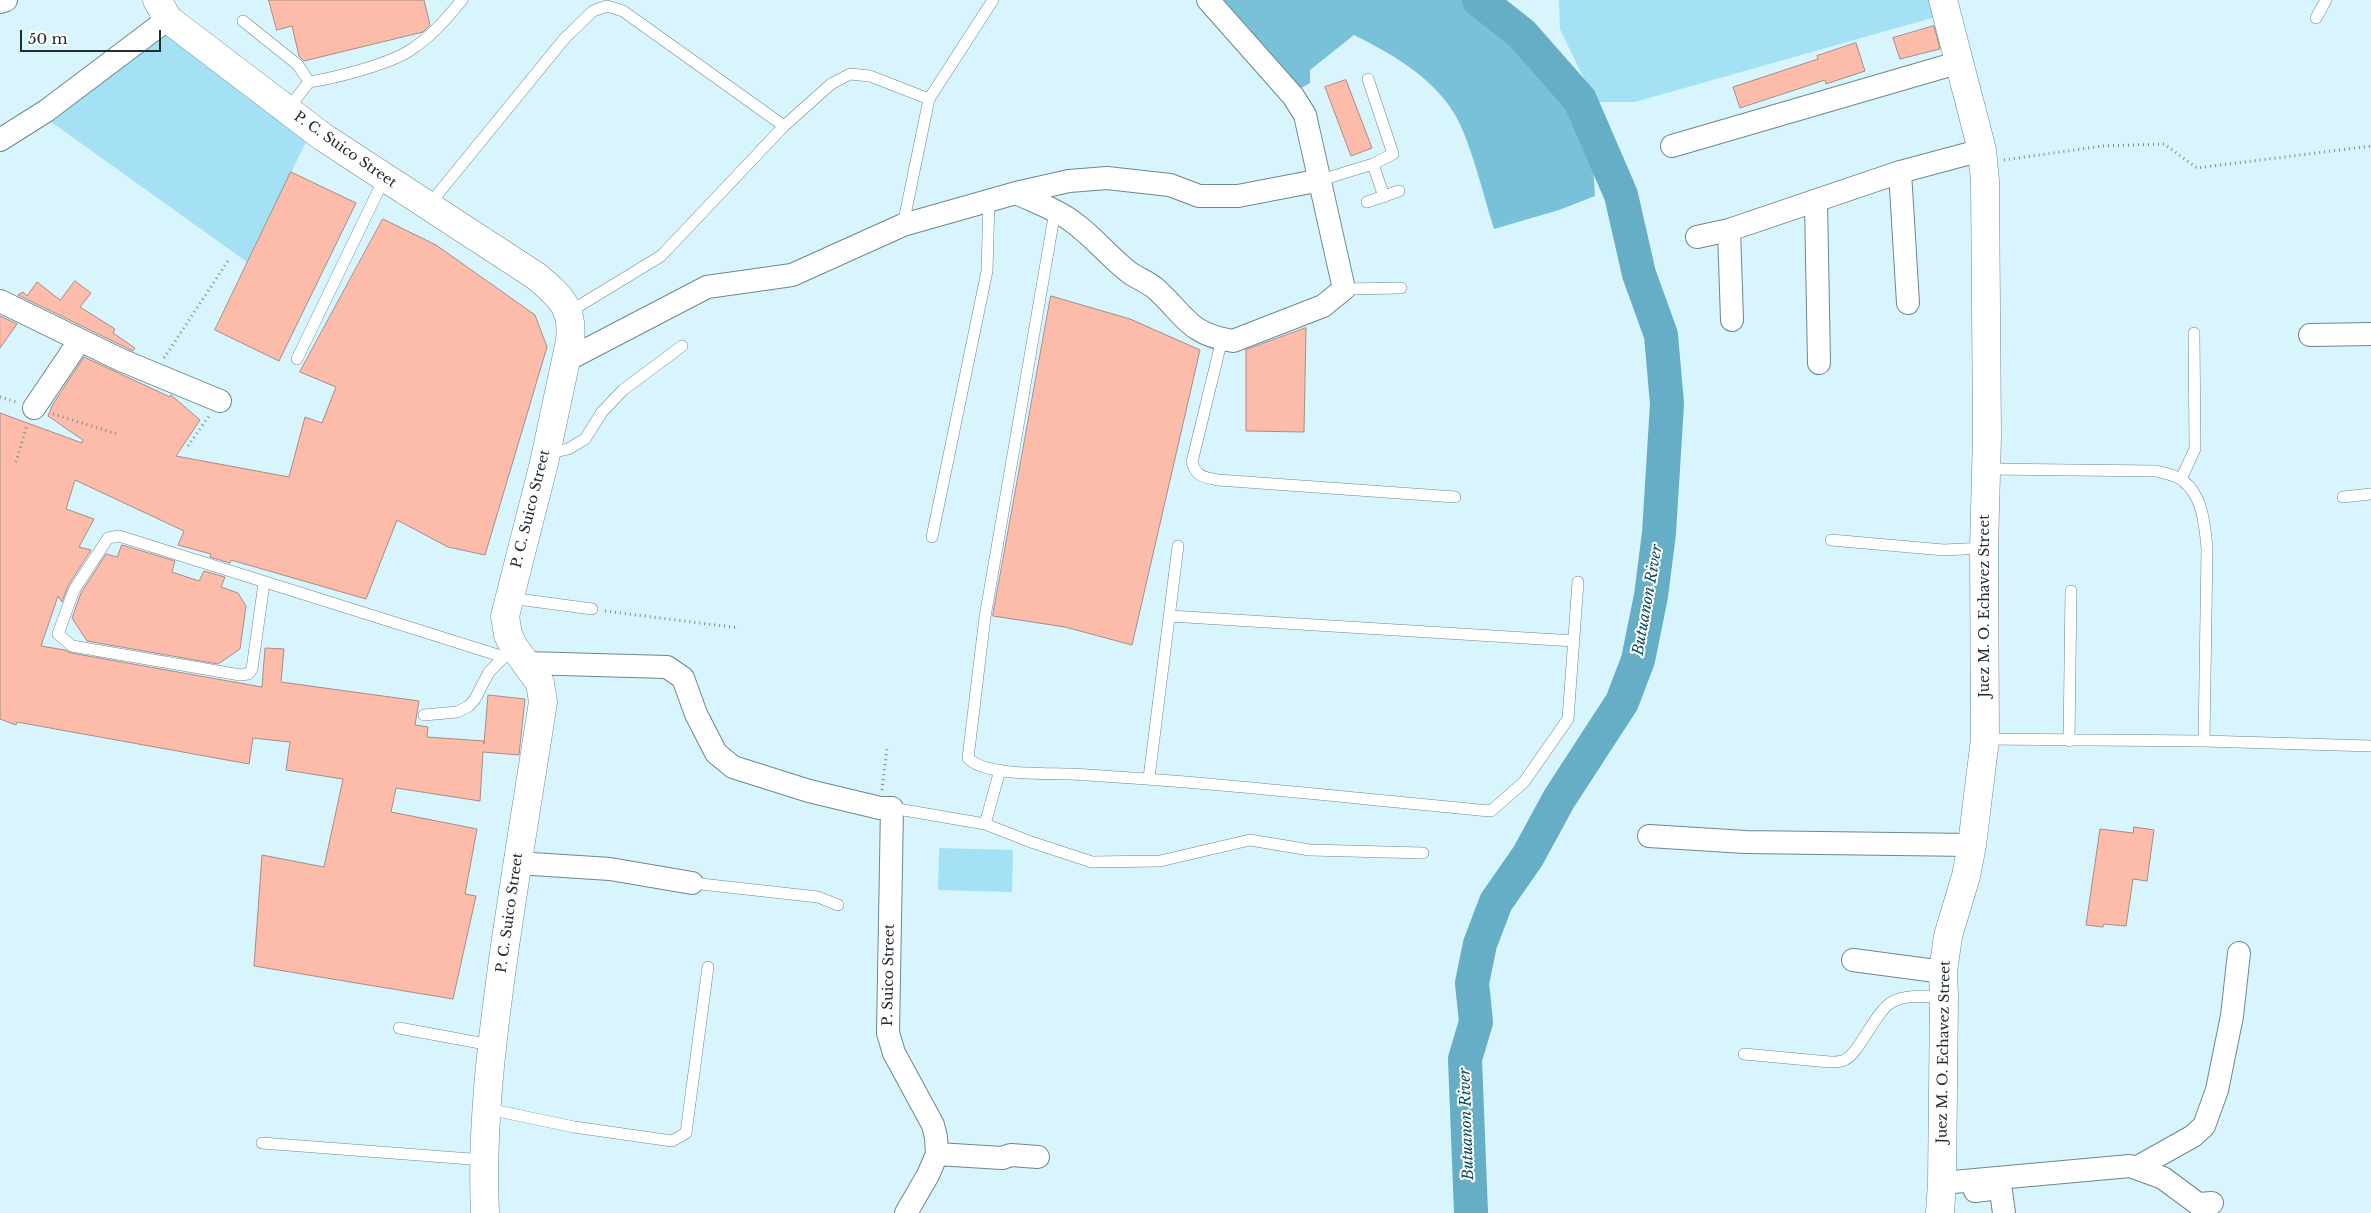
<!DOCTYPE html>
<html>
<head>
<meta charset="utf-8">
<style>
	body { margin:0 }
	#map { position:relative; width:2371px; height:1213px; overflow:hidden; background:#d8f5fe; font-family:"Libre Baskerville",serif }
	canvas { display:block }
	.scale { position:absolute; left:20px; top:30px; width:141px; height:22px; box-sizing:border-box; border:2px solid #222d30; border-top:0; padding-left:6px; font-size:15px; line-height:18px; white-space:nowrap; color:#222d30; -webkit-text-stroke:4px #fff; paint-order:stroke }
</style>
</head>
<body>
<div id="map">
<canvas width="2371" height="1213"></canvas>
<div class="scale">50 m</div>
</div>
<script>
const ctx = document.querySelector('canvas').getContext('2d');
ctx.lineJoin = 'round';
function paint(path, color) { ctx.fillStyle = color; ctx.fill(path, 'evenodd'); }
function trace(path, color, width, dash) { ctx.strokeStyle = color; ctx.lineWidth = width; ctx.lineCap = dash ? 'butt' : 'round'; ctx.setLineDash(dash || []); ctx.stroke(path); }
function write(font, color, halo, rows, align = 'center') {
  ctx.font = font + ' "Libre Baskerville",serif'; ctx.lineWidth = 4; ctx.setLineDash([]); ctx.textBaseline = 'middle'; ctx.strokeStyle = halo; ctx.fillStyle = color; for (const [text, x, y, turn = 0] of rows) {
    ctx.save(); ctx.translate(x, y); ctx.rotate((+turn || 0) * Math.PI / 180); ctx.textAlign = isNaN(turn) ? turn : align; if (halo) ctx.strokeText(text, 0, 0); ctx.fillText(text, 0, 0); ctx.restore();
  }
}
paint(new Path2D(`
	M 1559,0 L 1935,0 L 1939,16 L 1635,102 L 1595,102 L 1560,29 Z
	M 167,30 L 307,140 L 247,262 L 47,119 Z
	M 939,848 L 1013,850 L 1012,892 L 938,890 Z`), '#a4e1f4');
paint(new Path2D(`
	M 1219,0 L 1467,0 L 1485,14 L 1552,78 L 1570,103 L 1593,163 L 1595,196 L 1559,210 L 1494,229 C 1484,197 1476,163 1463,131 C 1445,84 1396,56 1354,35 L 1310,70 L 1310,83 L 1299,89 L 1288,83 L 1273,57 Z`), '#78c1d8');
trace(new Path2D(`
	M 1471,1213 L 1465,1059 L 1476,1022 L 1472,983 L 1480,944 L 1496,902 L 1528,856 L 1559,799 L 1622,702 L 1638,660 L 1651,596 L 1659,533 L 1667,404 L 1661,335 L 1639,274 L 1621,195 L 1580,100 L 1522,34 L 1479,0`), '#65aec5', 34);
const building = new Path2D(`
	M 269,0 L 424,0 L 430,25 L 423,32 L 304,61 L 299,56 L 292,26 L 277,30 Z
	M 1934,26 L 1940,49 L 1900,59 L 1893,38 Z
	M 1856,43 L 1865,71 L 1826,84 L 1825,80 L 1740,108 L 1733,87 L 1818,59 L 1817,56 Z
	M 1346,80 L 1372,148 L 1351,156 L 1325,87 Z
	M 291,172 L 356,203 L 279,361 L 215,330 Z
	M 383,219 L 436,245 L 535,315 L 547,347 L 485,555 L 448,547 L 397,520 L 366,599 L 231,560 L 230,563 L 210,557 L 211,554 L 178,545 L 184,531 L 75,480 L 66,509 L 94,519 L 79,547 L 91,550 L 68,586 L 62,602 L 58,596 L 41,646 L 65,650 L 71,653 L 262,687 L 265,648 L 284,649 L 281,682 L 419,701 L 415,725 L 428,727 L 427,737 L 484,741 L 484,744 L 488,695 L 525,699 L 519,755 L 483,752 L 480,801 L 396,788 L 391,812 L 477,829 L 465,894 L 476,896 L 453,999 L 254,966 L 262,855 L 324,867 L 343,779 L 286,770 L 290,742 L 253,738 L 249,764 L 17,722 L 16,725 L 0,719 L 0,413 L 82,443 L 83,440 L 48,416 L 53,404 L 84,357 L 170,397 L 171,395 L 200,420 L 176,456 L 289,477 L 305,417 L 322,423 L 336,387 L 300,372 Z
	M 75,281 L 91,293 L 80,307 L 115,329 L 113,333 L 135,348 L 133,351 L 18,295 L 23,292 L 27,296 L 37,282 L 60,300 Z
	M 1051,296 L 1130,319 L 1200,350 L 1132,645 L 1065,627 L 993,616 Z
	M 0,316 L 17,324 L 0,348 Z
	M 1306,328 L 1304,432 L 1246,431 L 1246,350 Z
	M 122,545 L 175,561 L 172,572 L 199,581 L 204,571 L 225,577 L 221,587 L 238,593 L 246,606 L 240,649 L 218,664 L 87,641 L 72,618 L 81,593 L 106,554 L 117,557 Z
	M 2134,827 L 2154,830 L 2147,881 L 2133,879 L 2126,926 L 2104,924 L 2103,927 L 2086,925 L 2100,829 L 2133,833 Z`);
paint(building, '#fdbbaa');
trace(building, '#a68c85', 1);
const lane = new Path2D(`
	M 2316,18 L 2326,0
	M 243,21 L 298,65 L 309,82
	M 287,110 L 309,82 C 335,78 391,64 412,49 C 432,36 447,18 462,0
	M 1373,164 L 1384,197
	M 1321,180 L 1373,164 L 1393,154 L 1368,79
	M 1367,202 L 1399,191
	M 428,206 L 565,38 L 593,11 L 607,6 L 623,11 L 784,126
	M 1055,211 L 985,617 L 968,758 C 984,776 1046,773 1071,774 C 1211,782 1351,798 1491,811 L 1524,782 L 1568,719 L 1578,582
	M 903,225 L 929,99 L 993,0
	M 1344,289 L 1401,288
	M 569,312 L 661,256 L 784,126 L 831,84 L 850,74 L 870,76 L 929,99
	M 1222,339 L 1192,462 C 1196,477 1204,477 1218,480 L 1455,497
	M 297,359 L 384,179
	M 546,454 L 568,449 L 585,439 L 602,412 L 623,390 L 682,346
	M 1987,469 L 2156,471 C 2164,473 2176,475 2182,480 C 2203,495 2205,526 2207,549 L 2204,741
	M 2181,479 L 2195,449 L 2194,333
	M 2343,497 L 2371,494
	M 932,537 L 987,271 L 989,200
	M 1831,540 L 1944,550 L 1984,548
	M 264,583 L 252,669 L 248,674 L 240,675 L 72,646 L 58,634 L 74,590 L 108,538 L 119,536 L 504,657
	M 510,598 L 592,609
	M 1170,616 L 1574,641
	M 424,715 L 457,712 L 469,706 L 475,699 L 489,672 L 507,654
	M 1985,739 L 2204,741 L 2371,746
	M 2069,741 L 2071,591
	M 1149,778 L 1178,546
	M 892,808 L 985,824 L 1031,842 L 1092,862 L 1160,861 L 1250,840 L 1310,850 L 1423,853
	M 985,824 L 1000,770
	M 692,883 L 818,897 L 838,905
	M 399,1028 L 491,1045
	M 1744,1054 L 1830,1062 C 1834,1062 1838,1062 1842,1061 C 1859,1057 1875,1009 1894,1001 C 1909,994 1929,997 1944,997
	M 488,1109 L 574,1127 L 672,1141 L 686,1133 L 708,967
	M 262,1143 L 471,1159 L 484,1157`);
const street = new Path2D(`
	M 0,2 L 6,0
	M 0,140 L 46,111 L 168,19
	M 1672,146 L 1957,63
	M 1900,172 L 1908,303
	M 1016,193 C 1035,202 1056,209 1073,222 C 1094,237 1110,258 1130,273 C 1139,279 1148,282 1156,289 C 1186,316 1188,334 1233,341 L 1323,306 L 1344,289 L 1305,115 L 1293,96 L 1208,0
	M 1816,202 L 1819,363
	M 1729,230 L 1732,320
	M 1697,237 L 1729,230 L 1900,172 L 1982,150
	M 0,301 L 121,360 L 220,401
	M 2310,335 L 2371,334
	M 565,361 L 707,287 L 792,275 L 903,225 L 1016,193 L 1069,181 L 1107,178 L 1170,185 L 1199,196 L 1238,196 L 1321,180
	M 34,408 L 80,340
	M 526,663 L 667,667 L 683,678 L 696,714 L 716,753 L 733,767 L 809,791 L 880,808 L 892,808 L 888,1033 L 894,1053 L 933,1125 L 936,1137 L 937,1154 L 928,1175 L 906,1213
	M 1649,836 L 1745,842 L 1972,845
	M 517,863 L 610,869 L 692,883
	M 1853,960 L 1943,972
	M 937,1154 L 1002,1158 L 1011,1155 L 1038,1157
	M 2136,1168 L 2193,1136 L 2204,1126 L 2217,1090 L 2232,1016 L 2239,953
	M 1942,1183 L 2130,1166 L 2163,1178 L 2198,1204 L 2212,1203
	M 1975,1191 L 1991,1189 L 2001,1191 L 2004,1213`);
const secondary = new Path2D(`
	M 157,0 L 168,19 L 323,137 L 536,276 C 560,296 574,308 570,341 L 544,463 L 505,616 L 508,635 L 514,647 L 540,683 L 543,702 C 530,786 516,869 504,953 C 492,1039 481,1126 485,1213
	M 1940,1213 L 1942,1183 L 1944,997 L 1943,972 L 1948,936 L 1966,876 L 1972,845 L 1985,739 L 1984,548 L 1987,436 L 1985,181 L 1982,150 L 1943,0`);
trace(lane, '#6d8790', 12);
trace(street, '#6d8790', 24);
trace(secondary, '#6d8790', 29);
trace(new Path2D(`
	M 2004,160 L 2102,146 L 2164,144 L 2197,168 L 2371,146
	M 164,358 L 230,258
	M 0,397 L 16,402
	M 53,414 L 117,434
	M 188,446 L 209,416
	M 16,462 L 27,425
	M 605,611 L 739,628
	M 882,790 L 887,748`), '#788c92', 3, [1, 4]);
trace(lane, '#fff', 11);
trace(street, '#fff', 22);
trace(secondary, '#fff', 28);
write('14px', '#222d30', '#fff', [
	["P. C. Suico Street",345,150,35],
	["P. C. Suico Street",531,509,-76],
	["Juez M. O. Echavez Street",1985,606,-90],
	["P. C. Suico Street",510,913,-82],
	["P. Suico Street",889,975,-89],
	["Juez M. O. Echavez Street",1944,1052,-89]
]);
write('italic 15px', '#094b5c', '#fff', [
	["Butuanon River",1648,600,-80],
	["Butuanon River",1467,1124,-92]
]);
</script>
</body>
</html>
